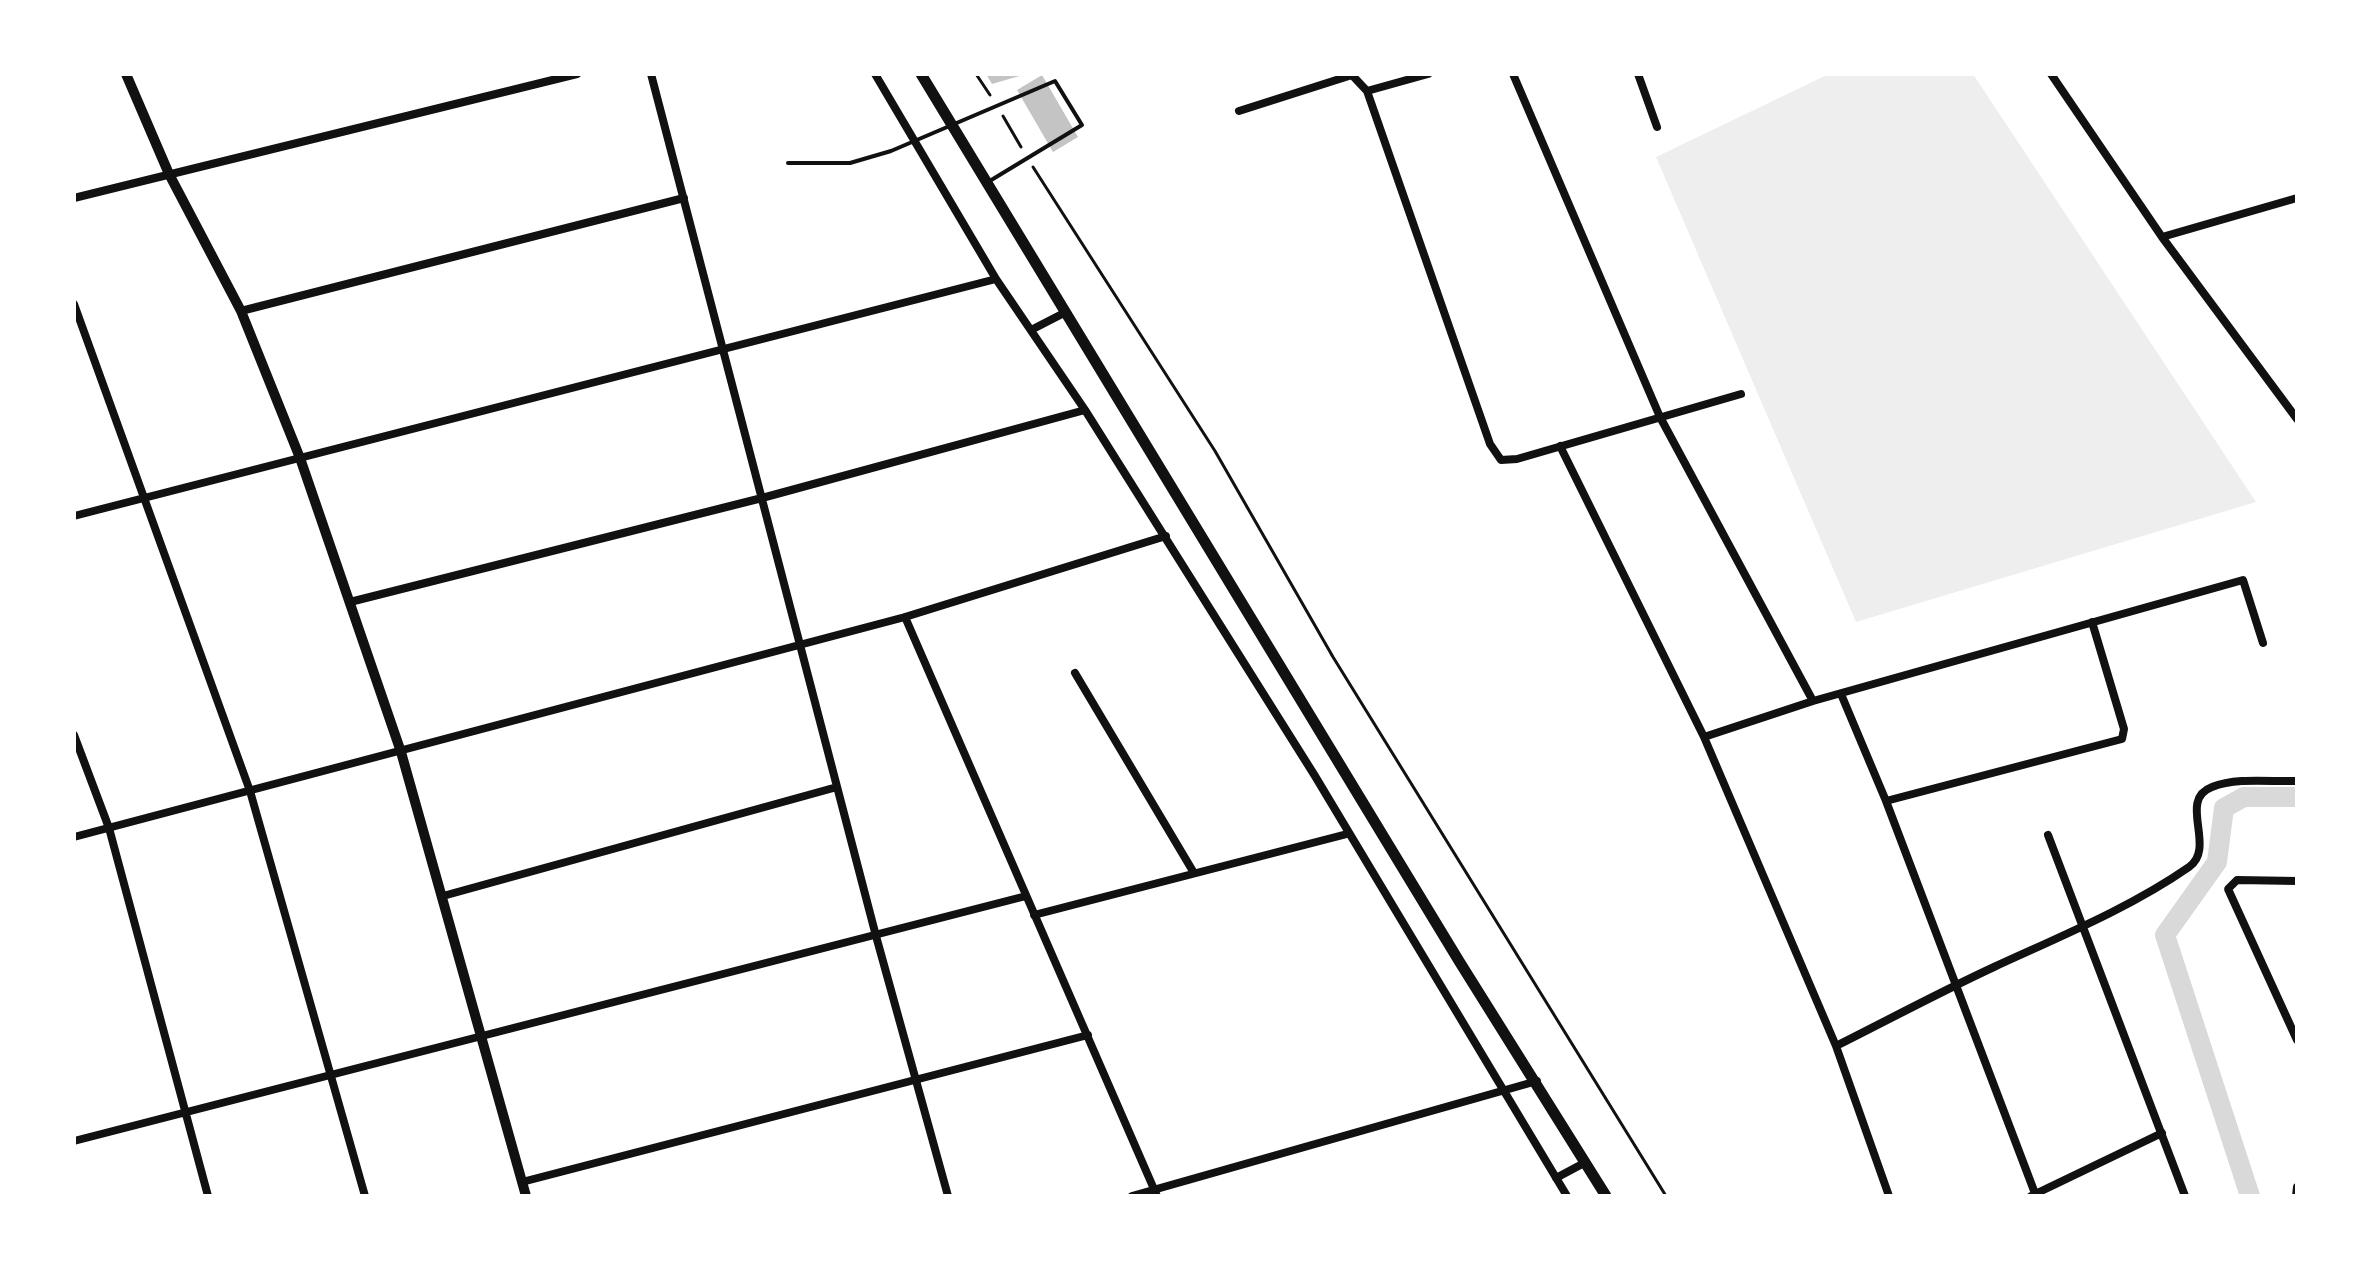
<!DOCTYPE html>
<html>
<head>
<meta charset="utf-8">
<style>
	body { margin:0 }
	#map { position:relative; width:2371px; height:1270px; overflow:hidden; background:#fff; font-family:"Space Grotesk",sans-serif }
	canvas { display:block }
	.frame { position:absolute; inset:0; border:76px solid #fff; pointer-events:none }
</style>
</head>
<body>
<div id="map">
<canvas width="2371" height="1270"></canvas>
<div class="frame"></div>
</div>
<script>
const ctx = document.querySelector('canvas').getContext('2d');
ctx.lineJoin = 'round';
function paint(path, color) { ctx.fillStyle = color; ctx.fill(path, 'evenodd'); }
function trace(path, color, width, dash) { ctx.strokeStyle = color; ctx.lineWidth = width; ctx.lineCap = dash ? 'butt' : 'round'; ctx.setLineDash(dash || []); ctx.stroke(path); }
paint(new Path2D(`
	M 1829,74 L 1973,74 L 2256,502 L 1856,622 L 1656,157 Z`), '#eee');
trace(new Path2D(`
	M 2250,1196 L 2165,935 L 2217,862 L 2224,808 L 2244,797 L 2297,797`), '#d9d9d9', 20);
paint(new Path2D(`
	M 986,74 L 1023,74 L 1023,75 L 992,84 Z
	M 1042,75 L 1078,137 L 1053,152 L 1017,90 Z`), '#c4c4c4');
trace(new Path2D(`
	M 976,74 L 990,95
	M 1003,116 L 1021,147
	M 1033,167 L 1215,451 L 1333,657 L 1666,1196`), '#111', 3);
trace(new Path2D(`
	M 788,163 L 850,163 L 891,151 L 1055,81 L 1082,125 L 988,182`), '#111', 4);
trace(new Path2D(`
	M 651,74 L 876,936 L 948,1196
	M 875,74 L 996,279 L 1085,410 L 1315,776 L 1567,1196
	M 1351,74 L 1367,91 L 1490,444 L 1501,460 L 1517,459 L 1741,394
	M 1513,74 L 1660,417 L 1813,701
	M 1638,74 L 1657,127
	M 2051,74 L 2162,237 L 2297,419
	M 1367,91 L 1428,74
	M 1239,111 L 1352,75
	M 74,198 L 577,74
	M 2162,237 L 2297,198
	M 74,304 L 250,791 L 365,1196
	M 241,311 L 684,198
	M 1031,330 L 1066,312
	M 1560,446 L 1704,737 L 1836,1046 L 1889,1196
	M 74,516 L 996,279
	M 350,602 L 762,498 L 1085,410
	M 905,617 L 1157,1196
	M 1075,673 L 1194,873
	M 1841,694 L 1886,801 L 2036,1196
	M 74,735 L 109,828 L 208,1196
	M 1704,737 L 1813,701 L 2243,580 L 2263,643
	M 1886,801 L 2122,739 L 2124,729 L 2092,622
	M 2048,835 L 2185,1196
	M 74,837 L 905,617 L 1166,536
	M 2297,881 L 2237,880 L 2228,889 L 2297,1040
	M 443,896 L 837,787
	M 1034,915 L 1347,834
	M 1836,1046 C 1888,1020 1940,992 1994,967 C 2059,937 2130,908 2189,867 C 2217,847 2177,800 2212,787 C 2237,777 2271,782 2297,781
	M 74,1141 L 1026,896
	M 1556,1178 L 1586,1162
	M 522,1182 L 1088,1035
	M 1132,1196 L 1537,1081
	M 2031,1196 L 2162,1133
	M 2296,1196 L 2297,1187`), '#111', 8);
trace(new Path2D(`
	M 126,74 L 169,174 L 241,311 L 300,458 L 401,752 L 526,1196`), '#111', 10);
trace(new Path2D(`
	M 921,74 L 1459,961 L 1606,1196`), '#111', 11);
</script>
</body>
</html>
